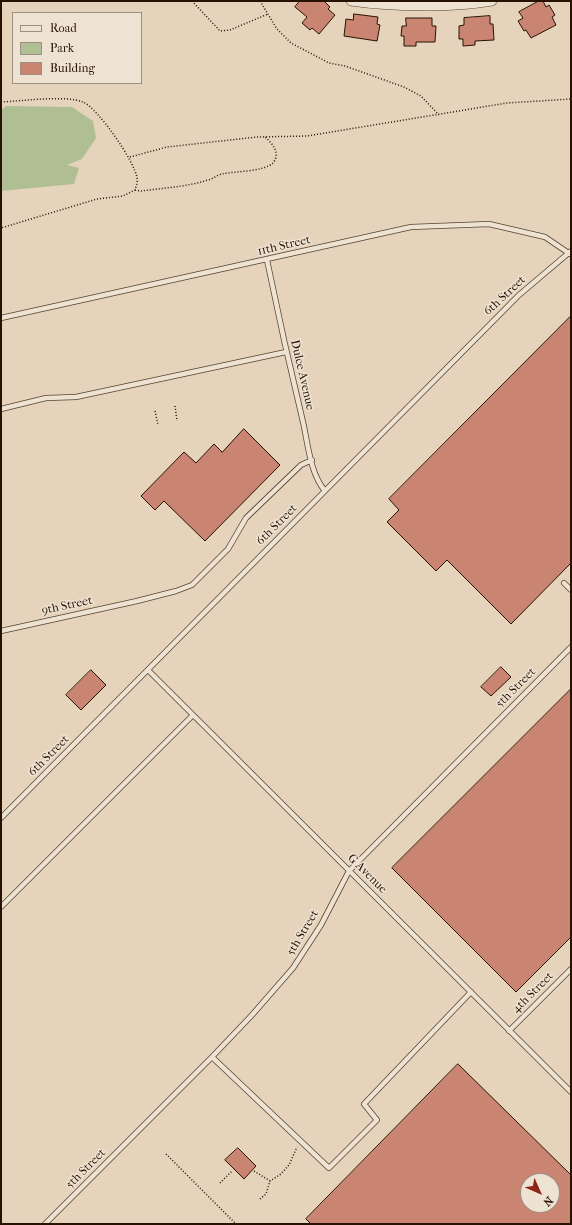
<!DOCTYPE html>
<html>
<head>
<meta charset="utf-8">
<style>
	body { margin:0 }
	#map { position:relative; width:572px; height:1225px; overflow:hidden; background:#e5d3bb; font-family:"IM FELL French Canon",serif }
	canvas { display:block }
	.frame { position:absolute; inset:0; border:2px solid #271202; pointer-events:none }
	.legend { position:absolute; left:12px; top:12px; width:130px; height:72px; box-sizing:border-box; background:#eee2d3; border:1px solid #9e8f7f; margin:0; padding:5px 7px; list-style:none; font-size:12px; color:#271202 }
	.legend li { display:flex; align-items:center; gap:8px; height:20px }
	.legend b { width:20px; border:1px solid #9e8f7f }
	.north { position:absolute; left:520px; top:1173px; width:40px; height:40px; box-sizing:border-box; background:#eee2d3; border:1px solid #9e8f7f; border-radius:50%; rotate:135deg; font-size:11px; font-weight:700; line-height:16px; text-align:center; color:#271202 }
	.north::after { content:''; display:block; margin:auto; width:14px; height:18px; background:#8f2418; clip-path:polygon(50% 0,100% 100%,50% 72%,0 100%) }
</style>
</head>
<body>
<div id="map">
<canvas width="572" height="1225"></canvas>
<div class="frame"></div>
<ul class="legend">
<li><b style="height:5px;background:#eee2d3"></b>Road</li>
<li><b style="height:11px;background:#b0be93"></b>Park</li>
<li><b style="height:11px;background:#ca8472"></b>Building</li>
</ul>
<div class="north">N</div>
</div>
<script>
const ctx = document.querySelector('canvas').getContext('2d');
ctx.lineJoin = 'round';
function paint(path, color) { ctx.fillStyle = color; ctx.fill(path, 'evenodd'); }
function trace(path, color, width, dash) { ctx.strokeStyle = color; ctx.lineWidth = width; ctx.lineCap = dash ? 'butt' : 'round'; ctx.setLineDash(dash || []); ctx.stroke(path); }
function write(font, color, halo, rows, align = 'center') {
  ctx.font = font + ' "IM FELL French Canon",serif'; ctx.lineWidth = 3; ctx.setLineDash([]); ctx.textBaseline = 'middle'; ctx.strokeStyle = halo; ctx.fillStyle = color; for (const [text, x, y, turn = 0] of rows) {
    ctx.save(); ctx.translate(x, y); ctx.rotate((+turn || 0) * Math.PI / 180); ctx.textAlign = isNaN(turn) ? turn : align; if (halo) ctx.strokeText(text, 0, 0); ctx.fillText(text, 0, 0); ctx.restore();
  }
}
paint(new Path2D(`
	M 6,106 L 72,107 L 93,121 L 96,138 L 82,159 L 67,165 L 79,168 L 74,184 L 1,191 L 1,110 Z`), '#b0be93');
const building = new Path2D(`
	M 300,1 L 324,1 L 330,7 L 328,9 L 335,15 L 319,34 L 312,28 L 310,30 L 302,23 L 307,17 L 295,7 Z
	M 539,1 L 543,1 L 546,7 L 549,5 L 555,15 L 552,17 L 556,25 L 531,38 L 526,30 L 524,31 L 518,21 L 523,18 L 519,12 Z
	M 354,14 L 378,17 L 377,24 L 380,25 L 377,41 L 344,36 L 346,19 L 353,20 Z
	M 490,16 L 490,24 L 493,24 L 494,40 L 475,41 L 475,45 L 463,46 L 463,39 L 459,39 L 459,26 L 464,25 L 464,18 Z
	M 406,18 L 432,18 L 432,26 L 436,26 L 435,42 L 416,42 L 416,46 L 404,46 L 404,36 L 401,36 L 402,26 L 406,26 Z
	M 571,316 L 571,563 L 511,624 L 447,560 L 436,571 L 387,522 L 399,510 L 389,499 Z
	M 244,429 L 280,465 L 205,541 L 164,501 L 155,510 L 141,496 L 184,452 L 196,463 L 214,444 L 222,452 Z
	M 501,667 L 511,677 L 491,696 L 481,687 Z
	M 91,670 L 106,685 L 81,710 L 66,695 Z
	M 571,689 L 571,937 L 516,992 L 392,868 Z
	M 458,1064 L 571,1175 L 571,1224 L 311,1224 L 306,1219 ZM 528,1181 L 552,1181 L 552,1205 L 528,1205 Z
	M 238,1148 L 256,1166 L 244,1179 L 225,1160 Z`);
paint(building, '#ca8472');
trace(building, '#271202', 1);
const service = new Path2D(`
	M 267,260 C 278,314 290,368 303,422 C 308,444 310,473 325,491
	M 1,318 L 411,227 L 489,224 L 545,237 L 570,254
	M 1,409 L 46,398 L 76,397 L 286,352
	M 564,583 L 571,590
	M 1,631 L 137,601 L 176,591 L 192,585 L 228,549 L 246,518 L 301,465 L 312,460
	M 148,670 L 571,1092
	M 1,818 L 519,295 L 571,251
	M 1,907 L 193,715
	M 509,1031 L 571,969
	M 212,1057 L 329,1168 L 377,1120 L 364,1104 L 471,992
	M 45,1224 L 212,1057 L 252,1015 L 293,968 L 321,925 L 349,871 L 571,647`);
const minor = new Path2D(`
	M 351,1 C 392,7 451,8 492,1`);
trace(service, '#564230', 6);
trace(minor, '#564230', 10);
trace(new Path2D(`
	M 192,1 L 220,31 L 230,30 L 268,14
	M 260,1 L 277,29 L 291,43 L 329,63 L 345,66 L 404,87 L 421,96 L 439,115
	M 1,102 C 22,101 66,95 83,102 C 98,108 135,162 137,178 C 138,182 136,186 135,190 L 123,196 L 97,199 L 1,228
	M 130,157 L 167,147 L 257,137 L 307,136 L 507,103 L 571,99
	M 135,190 L 141,191 C 163,188 186,187 208,180 C 213,179 217,175 222,174 C 235,171 263,172 273,163 C 281,153 272,143 265,137
	M 175,406 L 177,421
	M 155,411 L 158,425
	M 166,1154 L 236,1224
	M 254,1171 L 270,1181
	M 220,1183 L 232,1171
	M 260,1199 L 266,1194 L 270,1181 L 281,1174 L 289,1165 L 297,1147`), '#271202', 1.5, [1, 2]);
trace(service, '#eee2d3', 4.5);
trace(minor, '#eee2d3', 9);
write('12px', '#271202', '#eee2d3', [
	["11th Street",284,246,-13],
	["6th Street",505,296,-43],
	["Dulce Avenue",302,375,77],
	["6th Street",277,525,-45],
	["9th Street",67,606,-12],
	["5th Street",516,688,-45],
	["6th Street",49,756,-45],
	["G Avenue",367,874,45],
	["5th Street",303,933,-59],
	["4th Street",533,993,-45],
	["5th Street",86,1169,-45]
]);
</script>
</body>
</html>
